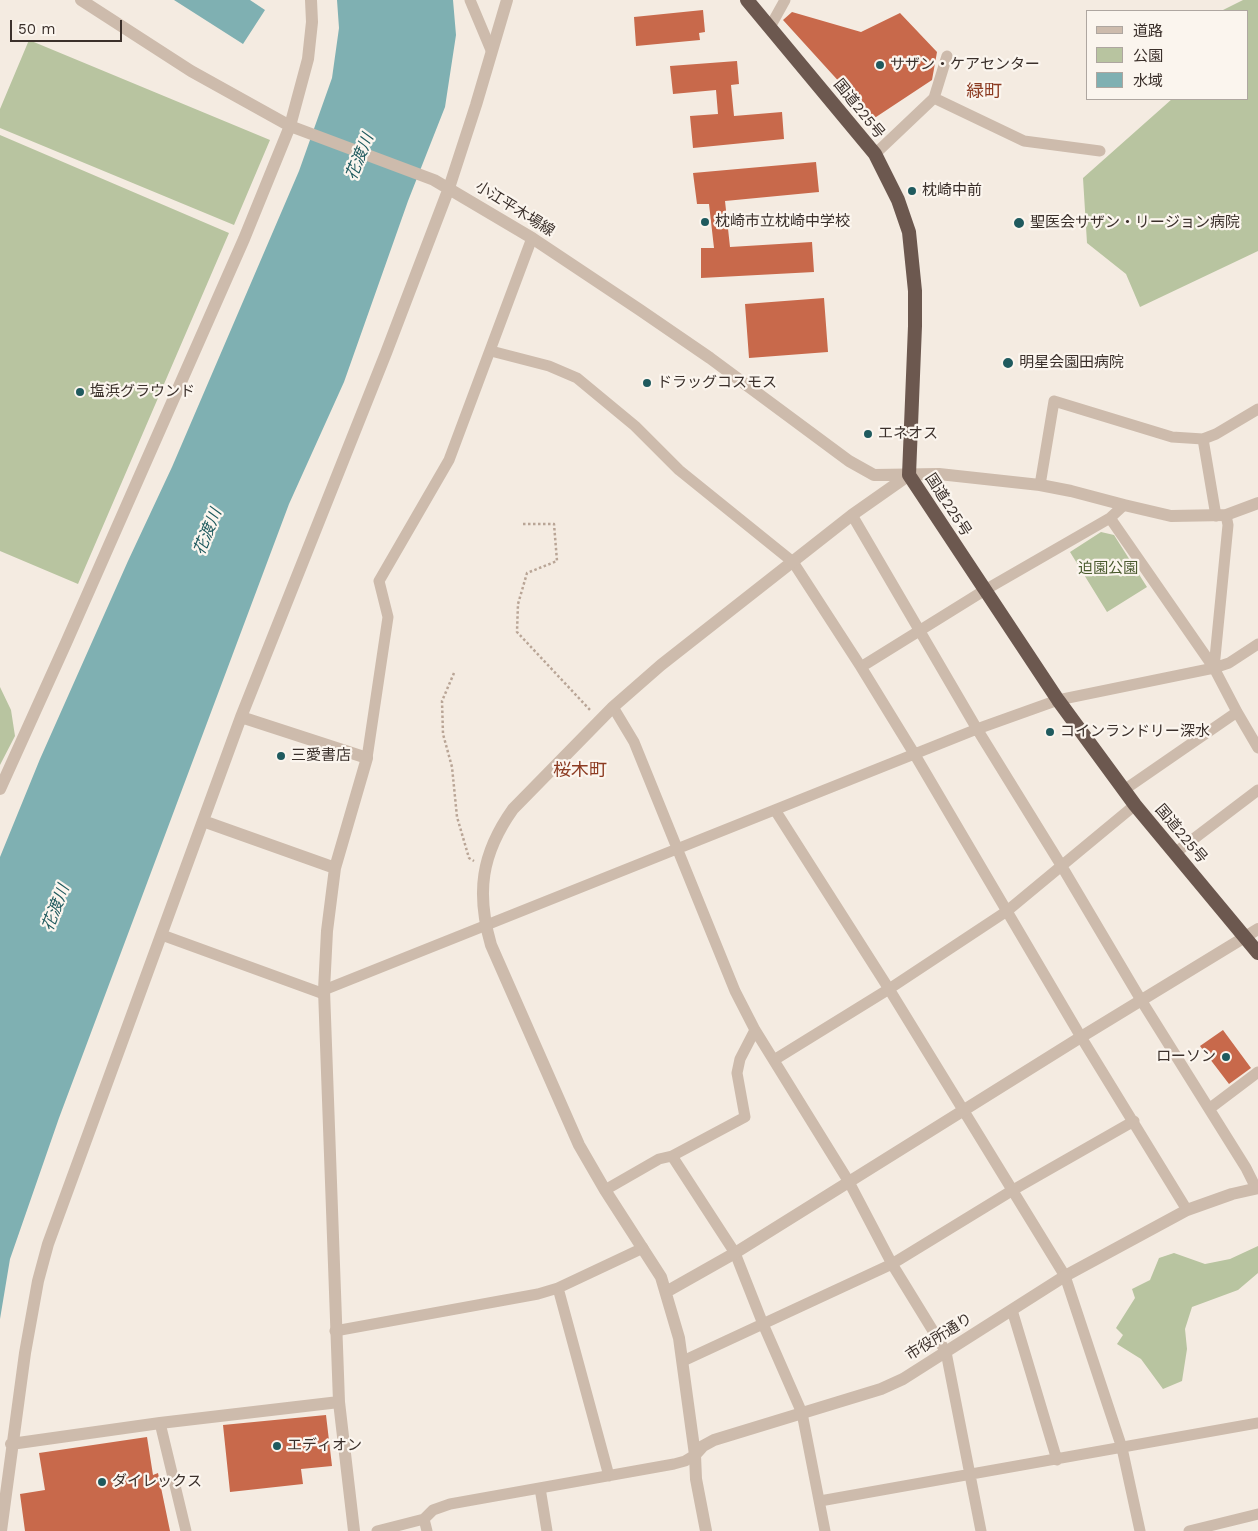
<!DOCTYPE html>
<html>
<head>
<meta charset="utf-8">
<style>
	body { margin:0 }
	#map { position:relative; width:1258px; height:1531px; overflow:hidden; background:#f4ebe1; font-family:"Work Sans","Noto Sans JP",sans-serif }
	canvas { display:block }
	.legend { position:absolute; left:1086px; top:10px; width:162px; height:90px; box-sizing:border-box; background:#fbf5ee; border:1px solid #aea6a0; margin:0; padding:6px 9px; list-style:none; font-size:15px; color:#3b302b }
	.legend li { display:flex; align-items:center; gap:10px; height:25px }
	.legend b { width:25px; border:1px solid #aea6a0 }
	.scale { position:absolute; left:10px; top:20px; width:112px; height:22px; box-sizing:border-box; border:2px solid #3b302b; border-top:0; padding-left:6px; font-size:15px; line-height:18px; white-space:nowrap; color:#3b302b; -webkit-text-stroke:4px #fbf5ee; paint-order:stroke }
</style>
</head>
<body>
<div id="map">
<canvas width="1258" height="1531"></canvas>
<ul class="legend">
<li><b style="height:6px;background:#cdbbac"></b>道路</li>
<li><b style="height:14px;background:#b8c4a0"></b>公園</li>
<li><b style="height:14px;background:#7fb0b2"></b>水域</li>
</ul>
<div class="scale">50 m</div>
</div>
<script>
const ctx = document.querySelector('canvas').getContext('2d');
ctx.lineJoin = 'round';
function paint(path, color) { ctx.fillStyle = color; ctx.fill(path, 'evenodd'); }
function trace(path, color, width, dash) { ctx.strokeStyle = color; ctx.lineWidth = width; ctx.lineCap = dash ? 'butt' : 'round'; ctx.setLineDash(dash || []); ctx.stroke(path); }
function write(font, color, halo, rows, align = 'center') {
  ctx.font = font + ' "Work Sans","Noto Sans JP",sans-serif'; ctx.lineWidth = 4.5; ctx.setLineDash([]); ctx.textBaseline = 'middle'; ctx.strokeStyle = halo; ctx.fillStyle = color; for (const [text, x, y, turn = 0] of rows) {
    ctx.save(); ctx.translate(x, y); ctx.rotate((+turn || 0) * Math.PI / 180); ctx.textAlign = isNaN(turn) ? turn : align; if (halo) ctx.strokeText(text, 0, 0); ctx.fillText(text, 0, 0); ctx.restore();
  }
}
paint(new Path2D(`
	M 1243,0 L 1258,0 L 1258,251 L 1140,307 L 1126,274 L 1087,243 L 1083,178 L 1172,99 L 1247,99 L 1247,11 L 1221,11 Z
	M 29,40 L 270,140 L 234,225 L 0,128 L 0,109 Z
	M 0,135 L 229,233 L 78,584 L 0,551 Z
	M 1101,532 L 1114,535 L 1147,587 L 1107,612 L 1070,552 Z
	M 0,687 L 11,710 L 15,736 L 0,765 Z
	M 1258,1246 L 1258,1273 L 1238,1290 L 1192,1307 L 1185,1329 L 1187,1349 L 1182,1381 L 1163,1389 L 1141,1359 L 1117,1344 L 1123,1335 L 1116,1328 L 1135,1298 L 1132,1289 L 1150,1280 L 1159,1258 L 1174,1253 L 1205,1264 L 1230,1259 Z`), '#b8c4a0');
paint(new Path2D(`
	M 174,0 L 250,0 L 265,10 L 243,44 Z
	M 337,0 L 453,0 L 456,35 L 445,107 L 408,201 L 344,382 L 289,504 L 59,1118 L 10,1259 L 0,1319 L 0,857 L 40,759 L 128,561 L 172,467 L 299,171 L 332,78 L 339,28 Z`), '#7fb0b2');
paint(new Path2D(`
	M 703,10 L 705,32 L 699,33 L 700,40 L 636,46 L 634,17 Z
	M 792,12 L 861,32 L 900,13 L 937,52 L 932,80 L 873,119 L 783,20 Z
	M 737,61 L 739,84 L 731,85 L 734,116 L 782,112 L 784,139 L 693,148 L 690,116 L 718,114 L 716,90 L 673,94 L 670,66 Z
	M 816,162 L 819,192 L 725,201 L 730,247 L 812,242 L 814,272 L 701,278 L 701,248 L 714,248 L 709,204 L 697,204 L 693,173 Z
	M 824,298 L 828,352 L 749,358 L 745,304 Z
	M 1223,1030 L 1251,1068 L 1229,1084 L 1200,1046 Z
	M 326,1415 L 332,1466 L 301,1469 L 303,1484 L 230,1492 L 223,1425 Z
	M 147,1437 L 153,1475 L 158,1473 L 170,1531 L 25,1531 L 20,1494 L 45,1490 L 39,1453 Z`), '#c8694b');
trace(new Path2D(`
	M 523,524 L 554,524 L 557,561 L 527,573 L 518,604 L 517,632 L 590,710
	M 454,673 L 442,701 L 443,734 L 452,767 L 457,817 L 469,858 L 474,861`), '#b9a596', 2.5, [2.5, 2.5]);
trace(new Path2D(`
	M 470,0 L 491,50
	M 770,27 L 785,0
	M 934,98 L 1024,141 L 1100,151
	M 875,154 L 934,98 L 947,56
	M 491,351 L 549,366 L 577,378 L 635,426 L 679,470 L 793,562 L 861,667 L 915,755 L 1081,1037 L 1187,1210
	M 1203,439 L 1216,516
	M 1040,485 L 1054,401 L 1172,437 L 1203,439 L 1216,434 L 1258,409
	M 852,515 L 977,729 L 1061,865 L 1141,1000 L 1246,1168 L 1256,1188
	M 1110,518 L 1214,668 L 1237,712 L 1258,748
	M 861,667 L 985,590 L 1110,518 L 1124,505
	M 1214,668 L 1228,525 L 1226,515
	M 613,707 L 634,742 L 735,991 L 755,1030 L 849,1182 L 892,1264 L 946,1352 L 981,1531
	M 367,758 L 388,617 L 379,581 L 449,460 L 532,238
	M 1124,790 L 1237,712
	M 775,810 L 889,989 L 1065,1276 L 1122,1448 L 1140,1531
	M 1175,853 L 1258,790
	M 162,935 L 324,994
	M 324,990 L 977,729 L 1058,700 L 1214,668 L 1229,663 L 1258,644
	M 774,1060 L 889,989 L 1007,911 L 1135,805
	M 1209,1109 L 1258,1072
	M 672,1156 L 735,1253 L 763,1324 L 802,1413 L 825,1531
	M 605,1190 L 659,1159 L 672,1156 L 745,1117 L 737,1073 L 740,1059 L 755,1030
	M 558,1288 L 609,1476
	M 1012,1310 L 1057,1460
	M 335,1331 L 538,1294 L 558,1288 L 643,1248
	M 683,1361 L 892,1264 L 1013,1190 L 1134,1121
	M 160,1423 L 186,1531
	M 540,1488 L 547,1531
	M 820,1501 L 1258,1423
	M 424,1519 L 427,1531
	M 377,1531 L 424,1519 L 433,1510 L 450,1504 L 674,1464 L 685,1461 L 695,1455
	M 1189,1531 L 1258,1514`), '#cdbbac', 11);
trace(new Path2D(`
	M 81,0 L 191,71 L 290,126 L 434,180 L 532,238 L 640,310 L 710,358 L 849,461 L 874,475 L 939,474 L 1040,485 L 1071,491 L 1124,505 L 1171,516 L 1226,515 L 1258,503
	M 241,717 L 367,758 L 335,868 L 327,931 L 324,990 L 339,1402 L 354,1531
	M 0,789 L 66,643 L 244,239 L 290,126 L 308,59 L 312,22 L 311,0
	M 203,821 L 335,868
	M 666,1292 L 735,1253 L 1081,1037 L 1258,929
	M 11,1444 L 160,1423 L 339,1402
	M 695,1455 L 679,1338 L 661,1277 L 605,1190 L 579,1145 L 491,945 C 476,893 481,854 513,809 L 613,707 L 661,665 L 852,515 L 909,475
	M 1,1531 L 25,1353 L 38,1281 L 48,1244 L 241,717 L 386,353 L 449,188 L 476,105 L 507,0
	M 706,1531 L 696,1479 L 695,1455 L 703,1446 L 714,1440 L 881,1389 L 903,1379 L 1065,1276 L 1187,1210 L 1232,1194 L 1258,1188`), '#cdbbac', 12);
trace(new Path2D(`
	M 747,0 L 875,154 L 898,200 L 909,232 L 915,291 L 915,326 L 909,475 L 1058,700 L 1135,805 L 1258,953`), '#6c584f', 14);
for (const [x, y, r, color] of [
	[880,65,5,"#1f5a5e"],
	[912,191,5,"#1f5a5e"],
	[705,222,5,"#1f5a5e"],
	[1019,223,6,"#1f5a5e"],
	[1008,363,6,"#1f5a5e"],
	[647,383,5,"#1f5a5e"],
	[80,392,5,"#1f5a5e"],
	[868,434,5,"#1f5a5e"],
	[1050,732,5,"#1f5a5e"],
	[281,756,5,"#1f5a5e"],
	[1226,1057,5,"#1f5a5e"],
	[277,1446,5,"#1f5a5e"],
	[102,1482,5,"#1f5a5e"]
]) { const dot = new Path2D(); dot.arc(x, y, r, 0, 2 * Math.PI); ctx.fillStyle = color; ctx.fill(dot); trace(dot, '#fbf5ee', 2); }
write('15px', '#3b302b', '#fbf5ee', [
	["サザン・ケアセンター",890,65],
	["枕崎中前",922,191],
	["枕崎市立枕崎中学校",715,222],
	["聖医会サザン・リージョン病院",1030,223],
	["明星会園田病院",1019,363],
	["ドラッグコスモス",657,383],
	["塩浜グラウンド",90,392],
	["エネオス",878,434],
	["コインランドリー深水",1060,732],
	["三愛書店",291,756],
	["ローソン",1216,1057,"right"],
	["エディオン",287,1446],
	["ダイレックス",112,1482]
], 'left');
write('15px', '#3b302b', '#fbf5ee', [
	["国道225号",859,109,51],
	["小江平木場線",515,209,32],
	["国道225号",948,505,57],
	["国道225号",1181,834,50],
	["市役所通り",939,1337,-32]
]);
write('15px', '#4a5a2e', '#fbf5ee', [
	["迫園公園",1108,569]
]);
write('italic 16px', '#1f5a5e', '#fbf5ee', [
	["花渡川",360,157,-68],
	["花渡川",208,532,-68],
	["花渡川",56,908,-69]
]);
write('18px', '#8c3b22', '#fbf5ee', [
	["緑町",984,92],
	["桜木町",580,771]
]);
</script>
</body>
</html>
